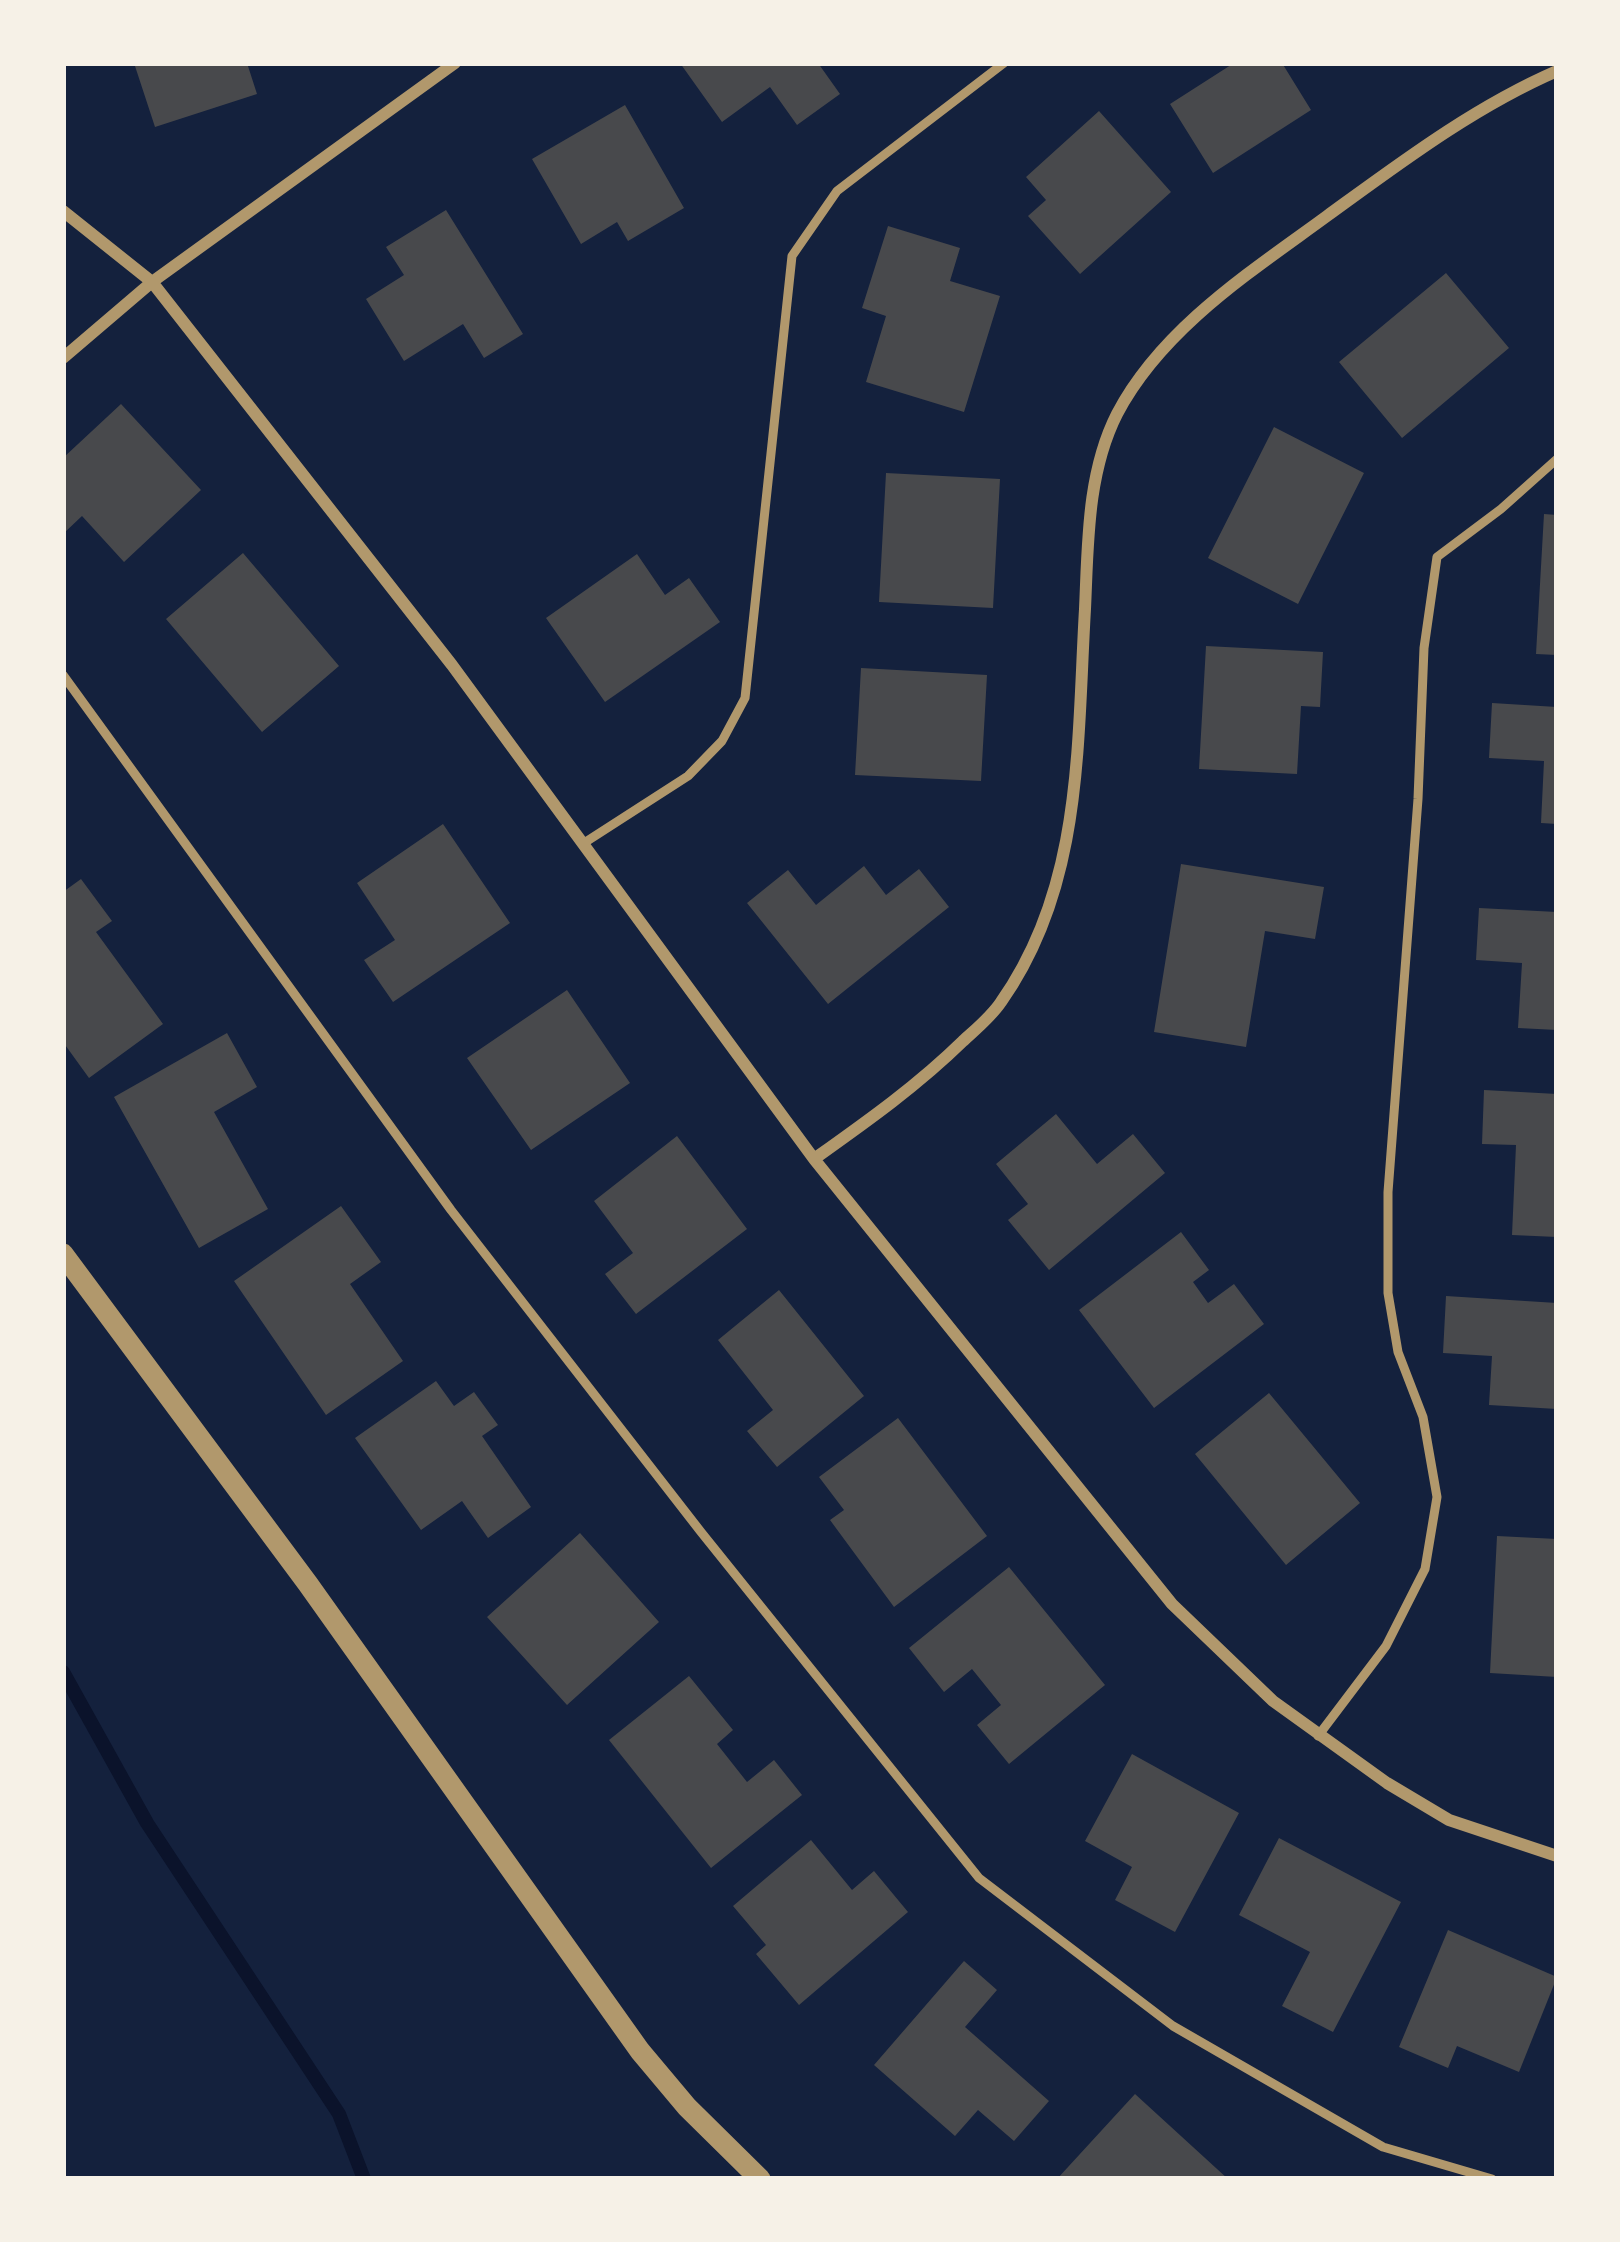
<!DOCTYPE html>
<html>
<head>
<meta charset="utf-8">
<style>
	body { margin:0 }
	#map { position:relative; width:1620px; height:2242px; overflow:hidden; background:#14213d; font-family:Cabin,sans-serif }
	canvas { display:block }
	.frame { position:absolute; inset:0; border:66px solid #f6f1e7; pointer-events:none }
</style>
</head>
<body>
<div id="map">
<canvas width="1620" height="2242"></canvas>
<div class="frame"></div>
</div>
<script>
const ctx = document.querySelector('canvas').getContext('2d');
ctx.lineJoin = 'round';
function trace(path, color, width, dash) { ctx.strokeStyle = color; ctx.lineWidth = width; ctx.lineCap = dash ? 'butt' : 'round'; ctx.setLineDash(dash || []); ctx.stroke(path); }
function paint(path, color) { ctx.fillStyle = color; ctx.fill(path, 'evenodd'); }
trace(new Path2D(`
	M 63,1672 L 147,1823 L 339,2114 L 364,2179`), '#0b132b', 14);
paint(new Path2D(`
	M 134,63 L 247,63 L 257,94 L 155,127 Z
	M 680,63 L 818,63 L 840,94 L 797,125 L 770,87 L 722,122 Z
	M 1234,63 L 1282,63 L 1311,110 L 1213,173 L 1170,104 Z
	M 625,105 L 684,208 L 628,241 L 617,222 L 581,244 L 532,159 Z
	M 1099,111 L 1171,192 L 1080,274 L 1028,216 L 1046,200 L 1026,177 Z
	M 446,210 L 523,334 L 484,358 L 463,324 L 404,361 L 366,299 L 404,275 L 386,247 Z
	M 888,226 L 960,248 L 950,281 L 1000,296 L 964,412 L 866,382 L 886,316 L 862,308 Z
	M 1446,273 L 1509,348 L 1402,438 L 1339,362 Z
	M 121,404 L 201,490 L 124,562 L 82,516 L 63,534 L 63,458 Z
	M 1274,427 L 1364,473 L 1298,604 L 1208,558 Z
	M 886,473 L 1000,479 L 993,608 L 879,602 Z
	M 1544,514 L 1557,515 L 1557,655 L 1536,654 Z
	M 243,553 L 339,666 L 262,732 L 166,619 Z
	M 637,554 L 665,595 L 689,578 L 720,622 L 605,702 L 546,618 Z
	M 1206,646 L 1323,652 L 1320,707 L 1301,706 L 1297,774 L 1199,769 Z
	M 861,668 L 987,675 L 981,781 L 855,775 Z
	M 1492,703 L 1557,707 L 1557,824 L 1541,823 L 1544,761 L 1489,758 Z
	M 443,824 L 510,923 L 393,1002 L 364,960 L 395,940 L 357,883 Z
	M 1181,864 L 1324,887 L 1315,939 L 1265,931 L 1246,1047 L 1154,1032 Z
	M 864,866 L 886,895 L 919,869 L 949,907 L 828,1004 L 747,903 L 788,870 L 816,905 Z
	M 81,879 L 112,921 L 96,932 L 163,1024 L 89,1078 L 63,1042 L 63,892 Z
	M 1479,908 L 1557,912 L 1557,1030 L 1518,1028 L 1522,963 L 1476,960 Z
	M 567,990 L 630,1083 L 531,1150 L 467,1058 Z
	M 227,1033 L 257,1087 L 214,1112 L 268,1209 L 199,1248 L 114,1097 Z
	M 1484,1090 L 1557,1094 L 1557,1237 L 1512,1235 L 1516,1145 L 1482,1144 Z
	M 1056,1114 L 1097,1164 L 1133,1134 L 1165,1173 L 1049,1270 L 1008,1220 L 1028,1204 L 996,1164 Z
	M 677,1136 L 747,1229 L 636,1314 L 605,1274 L 633,1253 L 594,1201 Z
	M 341,1206 L 381,1262 L 350,1284 L 403,1361 L 326,1415 L 234,1281 Z
	M 1181,1232 L 1209,1270 L 1193,1282 L 1208,1303 L 1234,1284 L 1264,1324 L 1154,1408 L 1079,1310 Z
	M 779,1290 L 864,1396 L 777,1467 L 747,1431 L 773,1410 L 718,1340 Z
	M 1446,1296 L 1557,1303 L 1557,1409 L 1489,1405 L 1492,1356 L 1443,1353 Z
	M 436,1381 L 454,1406 L 474,1392 L 498,1425 L 482,1436 L 531,1507 L 488,1538 L 462,1501 L 421,1530 L 355,1438 Z
	M 1269,1393 L 1360,1503 L 1286,1565 L 1195,1454 Z
	M 898,1418 L 987,1536 L 894,1607 L 830,1520 L 844,1510 L 819,1477 Z
	M 580,1533 L 659,1622 L 567,1705 L 487,1617 Z
	M 1497,1536 L 1557,1539 L 1557,1677 L 1490,1673 Z
	M 1009,1567 L 1105,1685 L 1009,1764 L 977,1725 L 1001,1705 L 972,1669 L 944,1692 L 909,1648 Z
	M 689,1676 L 733,1730 L 717,1744 L 747,1782 L 774,1760 L 802,1795 L 711,1868 L 609,1740 Z
	M 1132,1754 L 1239,1813 L 1175,1932 L 1115,1900 L 1132,1867 L 1085,1841 Z
	M 1279,1838 L 1401,1902 L 1333,2032 L 1282,2006 L 1310,1952 L 1239,1915 Z
	M 811,1840 L 852,1890 L 874,1871 L 908,1912 L 799,2005 L 756,1954 L 766,1945 L 733,1906 Z
	M 1448,1930 L 1557,1977 L 1519,2072 L 1457,2046 L 1448,2068 L 1399,2047 Z
	M 964,1961 L 997,1990 L 965,2027 L 1049,2101 L 1014,2141 L 978,2110 L 955,2136 L 874,2065 Z
	M 1135,2094 L 1228,2179 L 1057,2179 Z`), '#48494c');
trace(new Path2D(`
	M 63,675 L 451,1210 L 701,1532 L 979,1878 L 1173,2026 L 1383,2147 L 1492,2179
	M 584,843 L 688,776 L 722,741 L 745,698 L 792,256 L 837,191 L 1004,63
	M 1318,1736 L 1386,1646 L 1425,1569 L 1437,1497 L 1423,1417 L 1398,1352 L 1388,1293 L 1388,1192 L 1418,799 L 1424,648 L 1437,557 L 1501,509 L 1557,459`), '#b1986c', 9);
trace(new Path2D(`
	M 63,211 L 152,282 L 452,665 L 814,1159 L 1172,1604 L 1273,1701 L 1387,1783 L 1449,1820 L 1557,1856
	M 63,358 L 152,282 L 455,63
	M 814,1159 C 866,1122 917,1086 963,1041 C 976,1029 991,1017 1001,1002 C 1083,886 1077,745 1085,609 C 1088,544 1087,473 1117,414 C 1162,328 1252,271 1327,216 C 1400,163 1474,107 1557,71`), '#b1986c', 12);
trace(new Path2D(`
	M 63,1254 L 308,1584 L 640,2051 L 687,2107 L 760,2179`), '#b1986c', 21);
</script>
</body>
</html>
